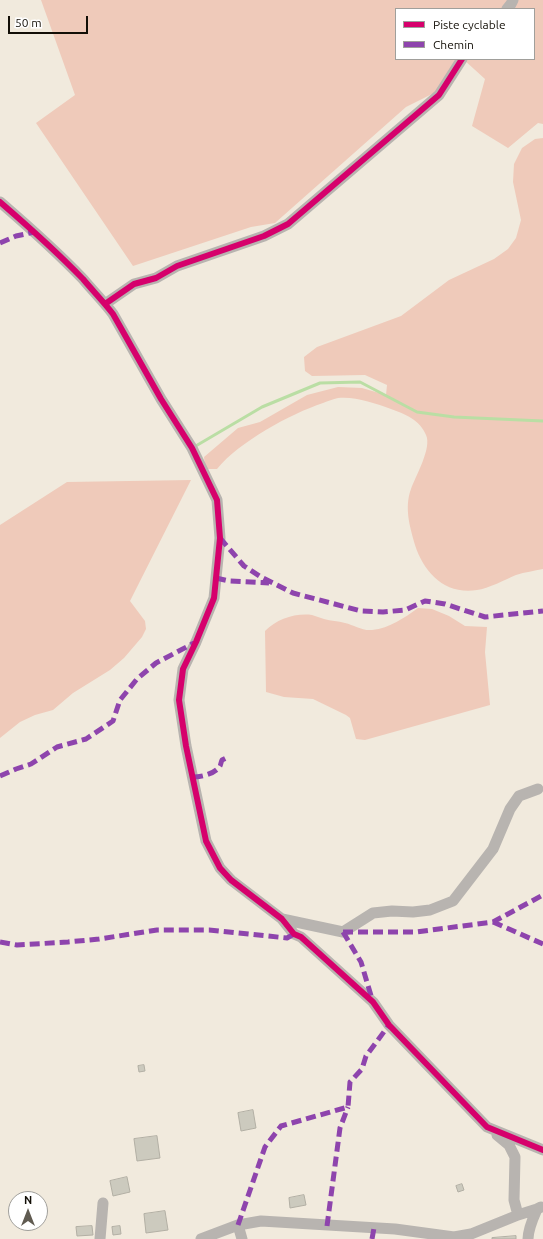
<!DOCTYPE html>
<html>
<head>
<meta charset="utf-8">
<style>
	body { margin:0 }
	#map { position:relative; width:543px; height:1239px; overflow:hidden; background:#f1eadd; font-family:Ubuntu,sans-serif }
	canvas { display:block }
	.legend { position:absolute; left:395px; top:8px; width:140px; height:52px; box-sizing:border-box; background:#fff; border:1px solid #a09f9b; margin:0; padding:5px 7px; list-style:none; font-size:12px; color:#120e06 }
	.legend li { display:flex; align-items:center; gap:8px; height:20px }
	.legend b { width:20px; border:1px solid #a09f9b }
	.north { position:absolute; left:8px; top:1191px; width:40px; height:40px; box-sizing:border-box; background:#fff; border:1px solid #a09f9b; border-radius:50%; rotate:0deg; font-size:11px; font-weight:700; line-height:16px; text-align:center; color:#120e06 }
	.north::after { content:''; display:block; margin:auto; width:14px; height:18px; background:#605b51; clip-path:polygon(50% 0,100% 100%,50% 72%,0 100%) }
	.scale { position:absolute; left:8px; top:16px; width:80px; height:18px; box-sizing:border-box; border:2px solid #120e06; border-top:0; padding-left:5px; font-size:12px; line-height:14px; white-space:nowrap; color:#120e06; -webkit-text-stroke:3px #fff; paint-order:stroke }
</style>
</head>
<body>
<div id="map">
<canvas width="543" height="1239"></canvas>
<ul class="legend">
<li><b style="height:5px;background:#d6006c"></b>Piste cyclable</li>
<li><b style="height:5px;background:#8e44ad"></b>Chemin</li>
</ul>
<div class="north">N</div>
<div class="scale">50 m</div>
</div>
<script>
const ctx = document.querySelector('canvas').getContext('2d');
ctx.lineJoin = 'round';
function paint(path, color) { ctx.fillStyle = color; ctx.fill(path, 'evenodd'); }
function trace(path, color, width, dash) { ctx.strokeStyle = color; ctx.lineWidth = width; ctx.lineCap = dash ? 'butt' : 'round'; ctx.setLineDash(dash || []); ctx.stroke(path); }
paint(new Path2D(`
	M 41,0 L 543,0 L 543,124 L 538,123 L 508,148 L 472,126 L 485,79 L 463,59 L 534,59 L 534,9 L 396,9 L 396,59 L 458,59 L 438,91 L 406,107 L 275,223 L 251,227 L 133,266 L 36,123 L 75,95 Z
	M 543,138 L 543,569 C 534,571 525,572 516,575 C 506,579 488,589 477,590 C 445,595 424,573 415,545 C 410,527 404,508 411,489 C 416,475 432,448 426,435 C 420,420 405,414 391,409 C 375,403 354,396 338,398 C 333,399 328,401 323,403 C 290,414 239,442 217,469 L 208,469 L 205,466 L 204,457 L 238,428 L 260,422 L 307,395 L 338,387 L 362,388 L 386,395 L 387,385 L 365,375 L 312,376 L 305,371 L 304,357 L 317,347 L 401,316 L 449,280 L 494,259 L 508,249 L 516,238 L 521,220 L 513,182 L 514,164 L 522,148 L 535,139 Z
	M 191,480 L 130,601 L 145,621 L 146,629 L 142,637 L 124,658 L 110,670 L 73,693 L 53,710 L 35,715 L 20,722 L 0,738 L 0,525 L 67,482 Z
	M 418,608 L 432,609 L 449,616 L 465,626 L 487,627 L 485,652 L 490,705 L 365,740 L 356,739 L 350,718 L 346,715 L 313,699 L 284,697 L 266,692 L 265,631 C 277,619 295,613 312,615 C 316,616 320,618 324,619 C 331,621 338,621 345,623 C 354,625 362,631 372,630 C 390,628 404,618 418,608 Z`), '#efcaba');
trace(new Path2D(`
	M 194,447 L 262,407 L 320,383 L 360,382 L 417,412 L 454,417 L 543,421`), '#badea4', 3);
const building = new Path2D(`
	M 144,1065 L 145,1071 L 139,1072 L 138,1066 Z
	M 253,1110 L 256,1128 L 241,1131 L 238,1113 Z
	M 157,1136 L 160,1158 L 137,1161 L 134,1139 Z
	M 127,1177 L 130,1192 L 113,1196 L 110,1181 Z
	M 462,1184 L 464,1190 L 458,1192 L 456,1186 Z
	M 304,1195 L 306,1205 L 290,1208 L 289,1198 Z
	M 165,1211 L 168,1230 L 146,1233 L 144,1214 Z
	M 92,1226 L 93,1235 L 77,1236 L 76,1227 Z
	M 120,1226 L 121,1234 L 113,1235 L 112,1227 Z
	M 516,1236 L 516,1239 L 492,1239 L 492,1238 Z`);
paint(building, '#cccabe');
trace(building, '#b2afa4', 1);
trace(new Path2D(`
	M 507,9 L 511,4 L 513,0
	M 0,202 C 29,227 57,252 83,279 C 93,291 104,302 113,314 L 161,399 L 192,448 L 217,500 L 220,538 L 214,598 L 196,642 L 183,669 L 179,700 L 186,746 L 206,841 L 220,868 L 231,880 L 282,919 L 294,934 L 301,937 L 373,1002 L 389,1025 L 487,1127 L 543,1150
	M 105,304 L 134,284 L 156,278 L 177,266 L 264,236 L 288,224 L 439,95 L 462,59
	M 282,919 L 343,932 L 373,913 L 392,911 L 413,912 L 430,910 L 453,901 L 493,849 L 510,809 L 519,796 L 538,789
	M 497,1135 L 509,1145 L 515,1157 L 514,1200 L 518,1215
	M 238,1225 L 242,1239
	M 100,1239 L 103,1203
	M 201,1239 L 238,1225 L 261,1221 L 395,1229 L 454,1237 L 471,1234 L 518,1215 L 537,1209
	M 528,1239 C 528,1229 533,1218 537,1209 L 541,1207`), '#b8b4b0', 11);
trace(new Path2D(`
	M 0,243 L 16,236 L 35,232
	M 220,538 L 244,566 L 261,577 L 293,593 L 361,611 L 383,612 L 405,610 L 425,601 L 445,604 L 485,617 L 543,611
	M 216,578 L 229,581 L 269,583
	M 0,776 L 16,769 L 31,764 L 57,747 L 86,739 L 113,721 L 120,700 L 137,679 L 156,663 L 194,643
	M 193,777 C 201,777 215,774 220,766 C 221,764 221,762 222,760 L 226,758
	M 493,922 L 543,944
	M 343,932 L 416,932 L 493,922 L 543,895
	M 343,932 L 361,962 L 372,999
	M 0,942 L 17,945 L 68,942 L 99,939 L 157,930 L 209,930 L 287,938 L 294,934
	M 238,1225 L 265,1147 L 281,1126 L 348,1107 L 350,1082 L 362,1069 L 366,1056 L 389,1025
	M 327,1226 L 340,1128 L 348,1107
	M 372,1239 L 374,1228`), '#8e44ad', 5, [10, 5]);
trace(new Path2D(`
	M 0,202 C 29,227 57,252 83,279 C 93,291 104,302 113,314 L 161,399 L 192,448 L 217,500 L 220,538 L 214,598 L 196,642 L 183,669 L 179,700 L 186,746 L 206,841 L 220,868 L 231,880 L 282,919 L 294,934 L 301,937 L 373,1002 L 389,1025 L 487,1127 L 543,1150
	M 105,304 L 134,284 L 156,278 L 177,266 L 264,236 L 288,224 L 439,95 L 462,59`), '#d6006c', 6);
</script>
</body>
</html>
